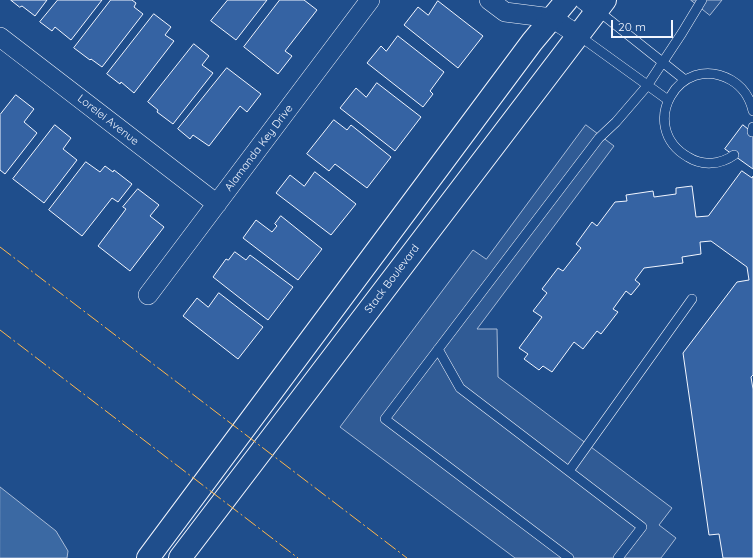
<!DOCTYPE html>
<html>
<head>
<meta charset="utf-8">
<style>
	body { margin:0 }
	#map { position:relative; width:753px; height:558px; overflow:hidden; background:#1f4e8c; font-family:Quicksand,sans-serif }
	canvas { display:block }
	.scale { position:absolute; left:611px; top:20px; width:62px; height:18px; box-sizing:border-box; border:2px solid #f2f6ff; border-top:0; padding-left:5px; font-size:12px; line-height:14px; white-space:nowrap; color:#f2f6ff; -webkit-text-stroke:3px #1f4e8c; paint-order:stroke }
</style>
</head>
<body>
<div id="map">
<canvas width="753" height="558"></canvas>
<div class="scale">20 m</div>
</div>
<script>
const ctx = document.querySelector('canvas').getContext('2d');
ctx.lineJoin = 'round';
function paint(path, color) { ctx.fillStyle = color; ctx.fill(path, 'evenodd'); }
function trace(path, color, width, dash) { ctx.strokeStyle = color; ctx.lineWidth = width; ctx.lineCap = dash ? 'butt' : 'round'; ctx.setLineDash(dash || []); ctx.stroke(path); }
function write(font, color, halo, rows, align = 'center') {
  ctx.font = font + ' Quicksand,sans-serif'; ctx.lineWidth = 3; ctx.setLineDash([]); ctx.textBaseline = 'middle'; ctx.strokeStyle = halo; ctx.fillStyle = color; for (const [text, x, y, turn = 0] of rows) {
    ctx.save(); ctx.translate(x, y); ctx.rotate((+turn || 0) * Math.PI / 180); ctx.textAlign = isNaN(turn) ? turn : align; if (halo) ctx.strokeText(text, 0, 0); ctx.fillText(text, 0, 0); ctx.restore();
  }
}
const parking = new Path2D(`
	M 691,0 L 722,0 L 710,15 Z
	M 586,125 L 614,146 L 477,329 L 497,329 L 498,377 L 672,508 L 659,525 L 676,538 L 661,558 L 515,558 L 340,427 L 473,250 L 486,259 Z`);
paint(parking, '#305b95');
trace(parking, '#a8bbd7', 1);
const water = new Path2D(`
	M 0,487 L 56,531 L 68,551 L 67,558 L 0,558 Z`);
paint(water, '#3b69a3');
trace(water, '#a8bbd7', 1);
const building = new Path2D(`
	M 11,0 L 47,0 L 35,16 L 22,6 L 20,7 Z
	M 58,0 L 102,0 L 71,40 L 55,27 L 52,31 L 40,22 Z
	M 111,0 L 132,0 L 136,3 L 134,7 L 143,14 L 102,67 L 91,59 L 90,60 L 74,48 Z
	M 228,0 L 267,0 L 236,40 L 211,21 Z
	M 280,0 L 304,0 L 317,10 L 285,51 L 292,56 L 278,74 L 244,47 Z
	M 438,1 L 483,36 L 458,68 L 404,25 L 418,7 L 428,15 Z
	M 154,14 L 171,27 L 165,35 L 174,41 L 134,93 L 121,82 L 120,84 L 107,74 Z
	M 398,36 L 444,72 L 430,91 L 433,94 L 423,107 L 367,63 L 381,46 L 386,51 Z
	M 194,44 L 209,56 L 202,65 L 213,73 L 173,124 L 157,112 L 158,110 L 148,102 Z
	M 227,68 L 261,94 L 247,112 L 240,106 L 209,146 L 193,135 L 190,139 L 178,129 Z
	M 377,83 L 421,117 L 395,151 L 340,108 L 356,88 L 366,97 Z
	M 16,95 L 34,109 L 24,122 L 37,133 L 5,174 L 0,170 L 0,115 Z
	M 334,120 L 347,130 L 351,125 L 391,157 L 367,188 L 335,164 L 329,171 L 307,154 Z
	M 55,125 L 71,138 L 63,149 L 77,160 L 44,203 L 13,179 Z
	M 743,125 L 753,133 L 753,169 L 725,149 Z
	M 86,162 L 100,172 L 105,166 L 113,172 L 114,170 L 132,184 L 118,202 L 112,198 L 82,236 L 49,210 Z
	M 742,171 L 752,178 L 753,176 L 753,375 L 751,377 L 753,389 L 753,558 L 723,558 L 719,534 L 709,535 L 683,353 L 737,282 L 749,280 L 747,267 L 711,241 L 700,242 L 701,254 L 682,257 L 683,263 L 644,268 L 635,280 L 640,284 L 631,295 L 626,291 L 613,309 L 618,312 L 601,334 L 597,331 L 583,349 L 574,342 L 552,372 L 543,366 L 539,370 L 524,359 L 528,354 L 519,348 L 542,317 L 533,311 L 547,293 L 542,289 L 558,268 L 563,271 L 581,248 L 576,244 L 592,222 L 597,226 L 615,202 L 627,201 L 626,195 L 653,191 L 654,197 L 676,194 L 676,188 L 692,186 L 696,217 L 708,216 Z
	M 315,172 L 356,204 L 331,235 L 276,193 L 290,175 L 304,186 Z
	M 138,189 L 159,205 L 150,216 L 164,227 L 130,271 L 98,246 L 126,209 L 123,207 Z
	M 281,216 L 322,249 L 298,280 L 243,238 L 256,220 L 272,232 L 277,226 L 275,224 Z
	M 235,252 L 246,260 L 250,255 L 293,287 L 268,320 L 213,277 L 226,259 L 228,260 Z
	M 219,293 L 263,327 L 238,359 L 183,316 L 197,298 L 208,307 Z`);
paint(building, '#3563a3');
trace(building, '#f2f6ff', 1);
const lane = new Path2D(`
	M 597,10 L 685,80
	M 578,35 L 668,100
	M 752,132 L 753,127
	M 734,155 C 720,165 702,166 688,157 C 636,127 679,51 731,80 C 743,87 750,98 753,111
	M 438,349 L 460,388 L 642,527 L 618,558
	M 569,471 L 692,299
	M 569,558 L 385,419 L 599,138 L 616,122 L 647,86 L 682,33 L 702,0`);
const street = new Path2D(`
	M 489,0 L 505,12 L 552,18 L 578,35
	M 584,0 L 597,10
	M 0,37 L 217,204
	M 148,295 L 370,0`);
const secondary = new Path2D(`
	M 148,558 L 532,42 L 567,0
	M 180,558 L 605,0`);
trace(lane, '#f2f6ff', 10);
trace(street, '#f2f6ff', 20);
trace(secondary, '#f2f6ff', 24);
trace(lane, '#1f4e8c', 9);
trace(street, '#1f4e8c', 19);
trace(secondary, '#1f4e8c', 22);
trace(new Path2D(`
	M 0,247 L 407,558
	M 0,330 L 298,558`), '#ffb74d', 1, [14, 3, 2, 3]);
write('11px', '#f2f6ff', '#1f4e8c', [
	["Lorelei Avenue",108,120,38],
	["Alamanda Key Drive",259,148,-53],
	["Stack Boulevard",392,279,-53]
]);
</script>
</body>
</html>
